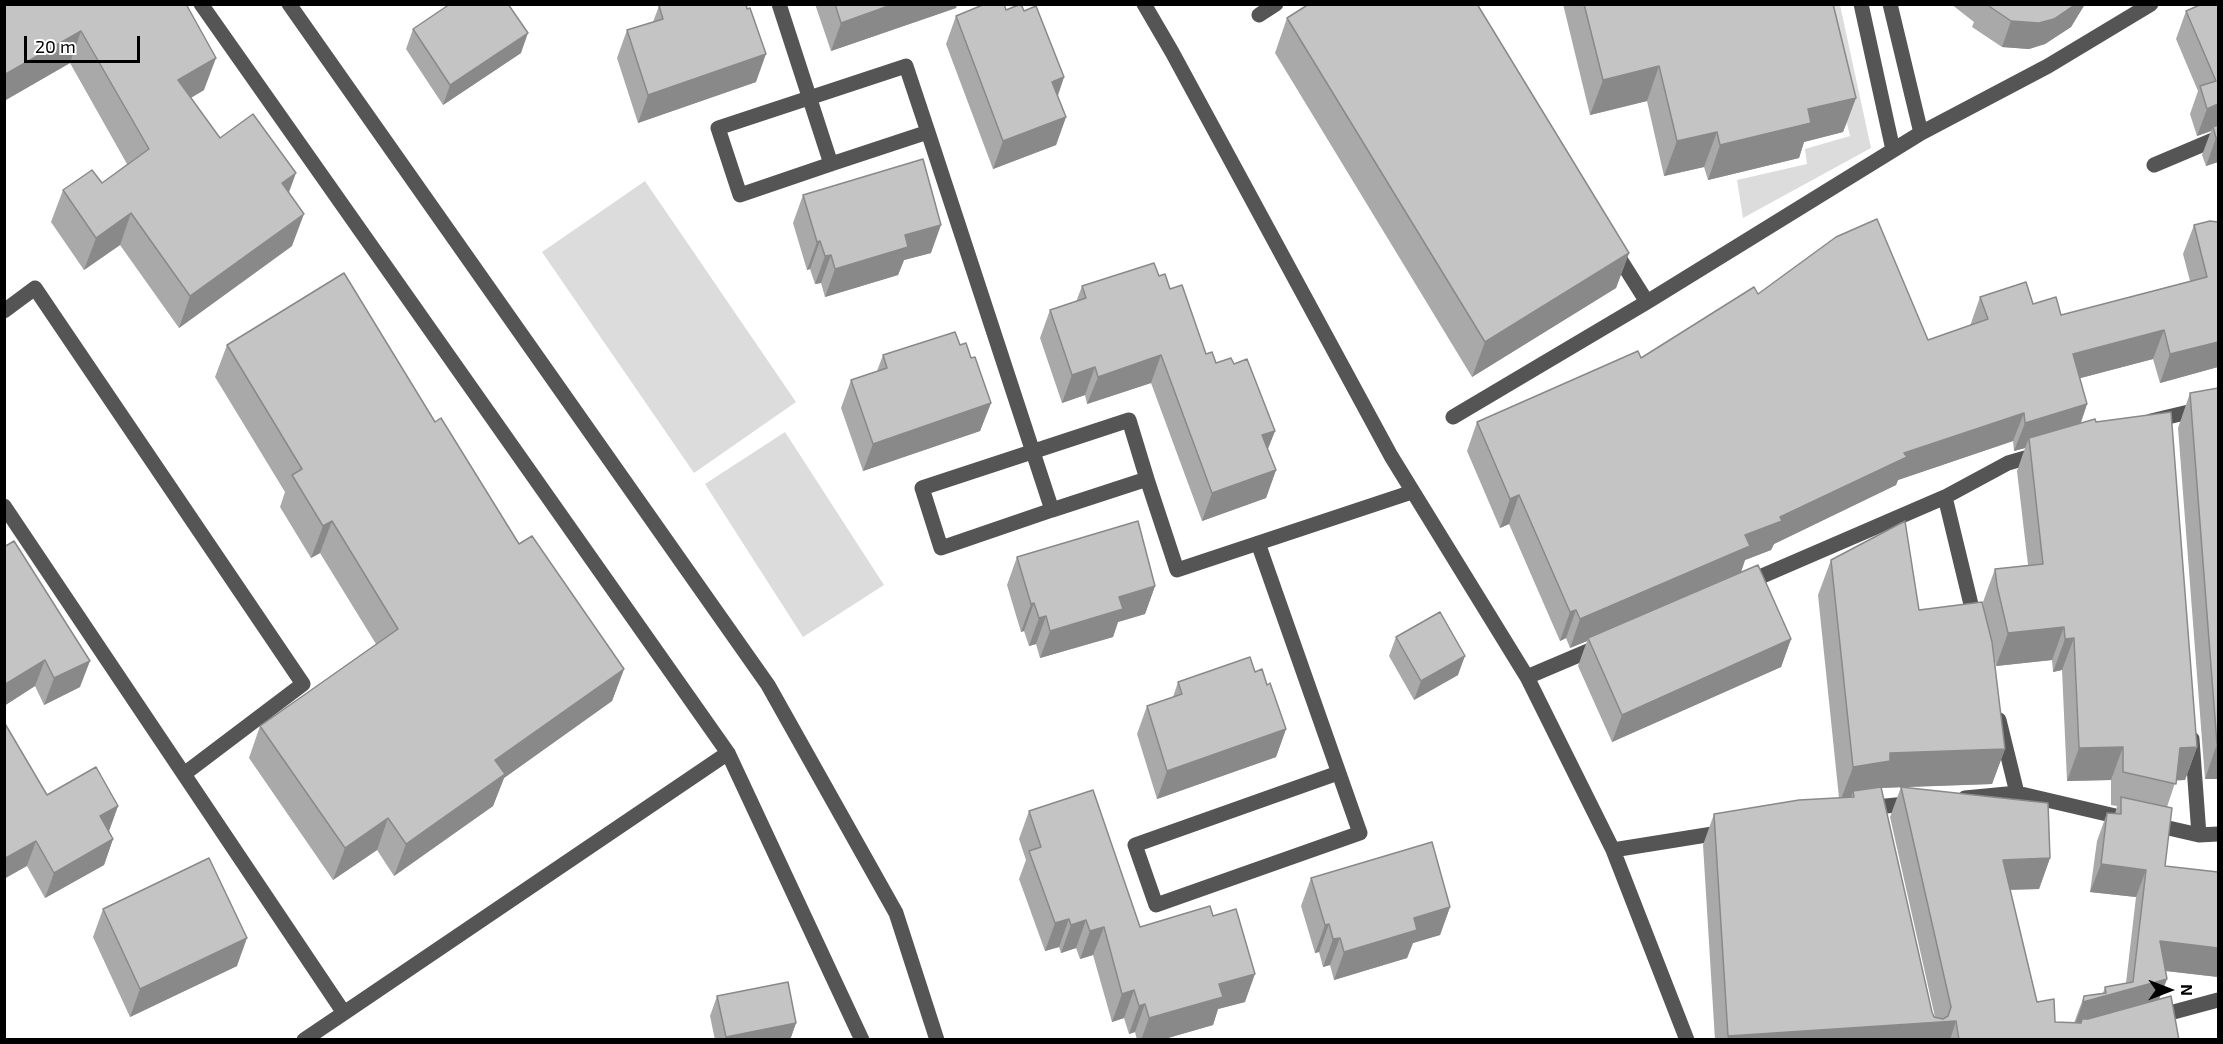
<!DOCTYPE html>
<html>
<head>
<meta charset="utf-8">
<style>
	body { margin:0 }
	#map { position:relative; width:2223px; height:1044px; overflow:hidden; background:#fff; font-family:"Exo 2",sans-serif }
	canvas { display:block }
	.frame { position:absolute; inset:0; border:6px solid #000; pointer-events:none }
	.north { position:absolute; left:2139px; top:960px; width:60px; height:60px; -webkit-text-stroke:4px #fff; paint-order:stroke; rotate:90deg; font-size:16px; font-weight:700; line-height:24px; text-align:center; color:#000 }
	.north::after { content:''; display:block; margin:auto; width:21px; height:27px; background:#000; clip-path:polygon(50% 0,100% 100%,50% 72%,0 100%) }
	.scale { position:absolute; left:24px; top:36px; width:116px; height:27px; box-sizing:border-box; border:3px solid #000; border-top:0; padding-left:8px; font-size:18px; line-height:21px; white-space:nowrap; color:#000; -webkit-text-stroke:4px #fff; paint-order:stroke }
</style>
</head>
<body>
<div id="map">
<canvas width="2223" height="1044"></canvas>
<div class="frame"></div>
<div class="north">N</div>
<div class="scale">20 m</div>
</div>
<script>
const ctx = document.querySelector('canvas').getContext('2d');
ctx.lineJoin = 'round';
function paint(path, color) { ctx.fillStyle = color; ctx.fill(path, 'evenodd'); }
function trace(path, color, width, dash) { ctx.strokeStyle = color; ctx.lineWidth = width; ctx.lineCap = dash ? 'butt' : 'round'; ctx.setLineDash(dash || []); ctx.stroke(path); }
paint(new Path2D(`
	M 1819,5 L 1840,5 L 1871,148 L 1743,218 L 1737,180 L 1807,164 L 1805,149 L 1850,136 Z
	M 645,181 L 796,402 L 694,473 L 542,252 Z
	M 785,432 L 884,585 L 803,637 L 705,484 Z`), '#dcdcdc');
trace(new Path2D(`
	M 201,4 L 728,753 L 862,1040
	M 289,4 L 768,685 L 896,913 L 937,1040
	M 779,4 L 831,164 L 928,132 L 1052,510 L 1147,479 L 1177,570 L 1412,492
	M 1144,4 L 1172,52 L 1391,456 L 1527,677 L 1613,850 L 1687,1040
	M 1861,4 L 1893,150
	M 1890,4 L 1921,133
	M 1259,15 L 1276,4
	M 831,164 L 740,195 L 718,128 L 906,66 L 928,132
	M 2154,165 L 2218,138
	M 1613,248 L 1647,302
	M 4,311 L 35,288 L 303,684 L 184,774
	M 1453,417 L 1647,302 L 1921,133 L 2048,66 L 2151,4
	M 2151,421 L 2218,405
	M 1945,497 L 1975,621
	M 4,506 L 344,1013 L 728,753
	M 1052,510 L 941,548 L 922,488 L 1129,420 L 1147,479
	M 1258,543 L 1360,833 L 1156,905 L 1135,845 L 1338,773
	M 1746,583 L 1945,497 L 2008,463 L 2039,454
	M 1527,677 L 1600,646
	M 1999,720 L 2017,793
	M 2192,739 L 2199,835
	M 1965,798 L 2017,793 L 2124,818
	M 1867,808 L 1915,803
	M 2151,824 L 2199,835 L 2218,834
	M 1613,850 L 1725,832
	M 2155,1017 L 2218,1000
	M 304,1040 L 344,1013`), '#555', 15);
paint(new Path2D(`
	M 4,4 L 186,4 L 204,90 L 191,98 L 220,138 L 289,193 L 292,246 L 179,328 L 120,245 L 84,270 L 51,222 L 63,190 L 102,183 L 127,164 L 70,63 L 4,101 Z
	M 815,4 L 957,4 L 956,8 L 831,51 Z
	M 1563,4 L 1833,4 L 1856,98 L 1843,132 L 1804,142 L 1799,158 L 1708,180 L 1704,167 L 1664,176 L 1647,101 L 1590,115 Z
	M 1951,4 L 2085,4 L 2071,27 L 2045,44 L 2029,49 L 2002,47 L 1972,27 L 1974,22 Z
	M 2218,4 L 2218,162 L 2206,166 L 2202,155 L 2211,131 L 2197,136 L 2190,114 L 2198,91 L 2176,39 L 2186,11 Z
	M 659,6 L 756,82 L 638,123 L 617,58 L 627,30 L 653,22 Z
	M 1006,10 L 1024,11 L 1064,77 L 1058,96 L 1066,117 L 1056,145 L 993,169 L 946,44 L 956,16 Z
	M 1287,18 L 1629,253 L 1616,288 L 1472,377 L 1275,53 Z
	M 413,29 L 521,53 L 443,105 L 406,49 Z
	M 803,195 L 931,253 L 904,260 L 898,275 L 825,297 L 821,283 L 815,284 L 810,269 L 807,270 L 793,223 Z
	M 2218,222 L 2218,367 L 2160,383 L 2153,359 L 2080,378 L 2087,404 L 2081,423 L 2197,747 L 2185,780 L 2176,780 L 2167,807 L 2165,866 L 2218,977 L 2165,971 L 2167,979 L 2159,999 L 2179,1040 L 1715,1040 L 1703,845 L 1714,814 L 1839,798 L 1818,595 L 1831,560 L 1919,610 L 1984,610 L 1983,602 L 1995,569 L 2028,565 L 2017,471 L 2025,448 L 2014,451 L 2013,441 L 1898,480 L 1896,485 L 1774,544 L 1771,550 L 1745,560 L 1741,572 L 1791,639 L 1781,667 L 1612,742 L 1578,666 L 1587,641 L 1570,648 L 1566,638 L 1560,641 L 1509,524 L 1500,528 L 1467,451 L 1477,422 L 1641,358 L 1758,294 L 1928,340 L 1970,326 L 1980,297 L 2033,304 L 2061,315 L 2190,281 L 2183,254 L 2194,225 ZM 1993,652 L 1996,666 L 2052,660 L 2053,672 L 2062,670 L 2067,781 L 2111,780 L 2111,805 L 2117,806 L 2115,814 L 2107,813 L 2097,841 L 2090,892 L 2136,897 L 2126,983 L 2105,987 L 2103,993 L 2084,996 L 2074,1023 L 2055,1022 L 2037,1002 L 2010,890 L 2039,889 L 2050,858 L 1902,787 L 1992,784 L 2005,749 ZM 1901,787 L 1890,817 L 1935,1017 L 1932,1012 L 1881,788 Z
	M 1159,276 L 1170,289 L 1206,354 L 1216,363 L 1234,364 L 1275,431 L 1268,449 L 1276,470 L 1266,498 L 1202,521 L 1151,383 L 1087,404 L 1085,395 L 1062,403 L 1040,338 L 1050,310 L 1076,302 L 1082,286 Z
	M 227,345 L 435,422 L 519,544 L 624,669 L 612,701 L 504,778 L 493,806 L 394,876 L 377,850 L 333,880 L 249,758 L 260,726 L 376,644 L 320,553 L 311,558 L 280,507 L 285,492 L 215,377 Z
	M 960,345 L 971,358 L 991,403 L 980,431 L 863,471 L 841,408 L 851,380 L 877,371 L 883,355 Z
	M 2218,388 L 2218,779 L 2205,779 L 2178,428 L 2190,393 Z
	M 4,547 L 80,687 L 44,705 L 35,686 L 4,706 Z
	M 1017,557 L 1155,586 L 1145,614 L 1118,622 L 1113,637 L 1040,658 L 1036,644 L 1029,646 L 1024,631 L 1021,632 L 1007,585 Z
	M 1396,637 L 1458,675 L 1414,700 L 1389,656 Z
	M 1255,672 L 1267,685 L 1286,729 L 1276,757 L 1157,799 L 1137,734 L 1147,706 L 1173,697 L 1178,682 Z
	M 47,795 L 118,806 L 109,831 L 113,839 L 104,865 L 45,898 L 27,866 Z
	M 1029,811 L 1140,927 L 1245,1002 L 1218,1009 L 1213,1025 L 1161,1040 L 1137,1040 L 1135,1032 L 1129,1034 L 1124,1018 L 1112,1022 L 1093,955 L 1080,959 L 1076,948 L 1061,953 L 1059,947 L 1045,951 L 1019,879 L 1026,860 L 1019,839 Z
	M 1311,878 L 1450,907 L 1440,935 L 1413,943 L 1407,958 L 1334,980 L 1330,965 L 1323,967 L 1319,952 L 1315,953 L 1301,906 Z
	M 103,909 L 237,966 L 130,1017 L 93,937 Z
	M 717,996 L 796,1023 L 790,1040 L 715,1040 L 710,1016 Z`), '#a9a9a9');
paint(new Path2D(`
	M 894,4 L 957,4 L 956,8 L 831,51 L 841,23 Z
	M 2076,4 L 2085,4 L 2071,27 L 2045,44 L 2029,49 L 2002,47 L 2011,21 Z
	M 81,31 L 70,63 L 4,101 L 4,75 Z
	M 528,33 L 521,53 L 443,105 L 450,85 Z
	M 766,54 L 756,82 L 638,123 L 648,95 Z
	M 216,58 L 204,90 L 166,112 L 178,80 Z
	M 1659,66 L 1647,101 L 1590,115 L 1603,80 Z
	M 1064,77 L 1054,105 L 1052,82 Z
	M 1856,98 L 1843,132 L 1804,142 L 1799,158 L 1708,180 L 1720,145 L 1808,109 Z
	M 2218,104 L 2218,128 L 2213,127 L 2211,131 L 2197,136 L 2207,109 Z
	M 1066,117 L 1056,145 L 993,169 L 1003,141 Z
	M 1717,132 L 1704,167 L 1664,176 L 1677,141 Z
	M 2218,137 L 2218,162 L 2206,166 L 2216,138 Z
	M 296,173 L 284,206 L 282,183 Z
	M 131,213 L 120,245 L 84,270 L 96,238 Z
	M 304,214 L 292,246 L 179,328 L 190,296 Z
	M 941,225 L 931,253 L 904,260 L 898,275 L 825,297 L 835,269 L 905,235 Z
	M 820,241 L 810,269 L 807,270 L 817,242 Z
	M 1629,253 L 1616,288 L 1472,377 L 1485,342 Z
	M 831,255 L 821,283 L 815,284 L 825,256 Z
	M 2164,330 L 2153,359 L 2062,383 L 2073,354 Z
	M 2218,342 L 2218,367 L 2160,383 L 2170,354 Z
	M 1161,355 L 1151,383 L 1087,404 L 1098,377 Z
	M 1095,367 L 1085,395 L 1062,403 L 1072,375 Z
	M 991,403 L 980,431 L 863,471 L 873,444 Z
	M 2087,404 L 2077,433 L 2029,438 L 2025,448 L 2014,451 L 2025,423 Z
	M 2024,413 L 2013,441 L 1898,480 L 1896,485 L 1774,544 L 1771,550 L 1745,560 L 1740,575 L 1588,638 L 1587,641 L 1570,648 L 1580,619 L 1904,453 Z
	M 1275,431 L 1264,458 L 1262,435 Z
	M 1276,470 L 1266,498 L 1202,521 L 1212,493 Z
	M 1519,495 L 1509,524 L 1500,528 L 1510,499 Z
	M 332,521 L 320,553 L 311,558 L 323,526 Z
	M 1155,586 L 1145,614 L 1118,622 L 1113,637 L 1040,658 L 1050,631 L 1119,597 Z
	M 1034,603 L 1024,631 L 1021,632 L 1031,604 Z
	M 1576,610 L 1566,638 L 1560,641 L 1570,612 Z
	M 1046,616 L 1036,644 L 1029,646 L 1039,618 Z
	M 2064,627 L 2052,660 L 1996,666 L 2008,633 Z
	M 2074,638 L 2062,670 L 2053,672 L 2065,639 Z
	M 1791,639 L 1781,667 L 1612,742 L 1622,715 Z
	M 1465,656 L 1458,675 L 1414,700 L 1421,681 Z
	M 45,660 L 35,686 L 4,706 L 4,685 Z
	M 90,661 L 80,687 L 44,705 L 54,678 Z
	M 624,669 L 612,701 L 504,778 L 493,806 L 394,876 L 406,844 L 495,760 Z
	M 1286,729 L 1276,757 L 1157,799 L 1167,771 Z
	M 2217,744 L 2218,744 L 2218,779 L 2205,779 Z
	M 2123,747 L 2111,780 L 2067,781 L 2079,748 Z
	M 2197,747 L 2185,780 L 2168,781 L 2180,748 Z
	M 2005,749 L 1992,784 L 1880,788 L 1854,797 L 1853,791 L 1850,801 L 1840,802 L 1853,767 L 1890,753 Z
	M 118,806 L 109,831 L 100,816 Z
	M 388,818 L 377,850 L 333,880 L 345,848 Z
	M 113,839 L 104,865 L 45,898 L 54,873 Z
	M 36,841 L 27,866 L 4,879 L 4,859 Z
	M 2050,858 L 2039,889 L 1991,890 L 2003,860 Z
	M 2101,864 L 2146,870 L 2136,897 L 2090,892 Z
	M 1450,907 L 1440,935 L 1413,943 L 1407,958 L 1334,980 L 1344,952 L 1414,918 Z
	M 1069,919 L 1059,947 L 1045,951 L 1055,923 Z
	M 1086,920 L 1076,948 L 1061,953 L 1071,925 Z
	M 1329,924 L 1319,952 L 1315,953 L 1325,925 Z
	M 1104,927 L 1093,955 L 1080,959 L 1090,931 Z
	M 247,938 L 237,966 L 130,1017 L 140,989 Z
	M 1340,938 L 1330,965 L 1323,967 L 1333,939 Z
	M 2160,941 L 2218,948 L 2218,977 L 2150,969 Z
	M 1255,974 L 1245,1002 L 1218,1009 L 1213,1025 L 1161,1040 L 1141,1040 L 1149,1018 L 1219,984 Z
	M 2167,979 L 2156,1007 L 2081,1023 L 2082,1019 L 2078,1029 L 2073,1030 L 2083,1002 Z
	M 1134,990 L 1124,1018 L 1112,1022 L 1122,994 Z
	M 1145,1004 L 1135,1032 L 1129,1034 L 1139,1006 Z
	M 1956,1021 L 1950,1040 L 1727,1040 L 1728,1036 Z
	M 796,1023 L 790,1040 L 725,1040 L 726,1037 Z`), '#898989');
const building = new Path2D(`
	M 4,4 L 186,4 L 216,58 L 178,80 L 220,138 L 253,114 L 296,173 L 282,183 L 304,214 L 190,296 L 131,213 L 96,238 L 63,190 L 92,170 L 102,183 L 149,149 L 81,31 L 4,75 Z
	M 450,4 L 508,4 L 528,33 L 450,85 L 413,29 Z
	M 664,4 L 746,4 L 747,9 L 750,8 L 766,54 L 648,95 L 627,30 L 663,19 L 659,6 Z
	M 835,4 L 894,4 L 841,23 Z
	M 985,4 L 1004,4 L 1006,10 L 1021,4 L 1024,11 L 1036,6 L 1064,77 L 1052,82 L 1066,117 L 1003,141 L 956,16 Z
	M 1309,4 L 1477,4 L 1629,253 L 1485,342 L 1287,18 Z
	M 1584,4 L 1833,4 L 1856,98 L 1808,109 L 1811,123 L 1720,145 L 1717,132 L 1677,141 L 1659,66 L 1603,80 Z
	M 1986,4 L 2076,4 L 2054,19 L 2039,23 L 2011,21 Z
	M 2202,4 L 2218,4 L 2218,104 L 2207,109 L 2200,86 L 2216,81 L 2186,11 Z
	M 2218,125 L 2218,137 L 2216,138 L 2213,127 Z
	M 923,159 L 941,225 L 905,235 L 908,247 L 835,269 L 831,255 L 825,256 L 820,241 L 817,242 L 803,195 Z
	M 1877,219 L 1928,340 L 1988,319 L 1980,297 L 2026,282 L 2033,304 L 2056,297 L 2061,315 L 2207,277 L 2194,225 L 2210,221 L 2218,222 L 2218,342 L 2170,354 L 2164,330 L 2073,354 L 2087,404 L 2025,423 L 2024,413 L 1904,453 L 1907,457 L 1780,517 L 1782,521 L 1745,535 L 1750,546 L 1580,619 L 1576,610 L 1570,612 L 1519,495 L 1510,499 L 1477,422 L 1638,351 L 1641,358 L 1754,287 L 1758,294 L 1836,237 Z
	M 1154,263 L 1159,276 L 1165,274 L 1170,289 L 1182,285 L 1206,354 L 1212,352 L 1216,363 L 1231,358 L 1234,364 L 1247,359 L 1275,431 L 1262,435 L 1276,470 L 1212,493 L 1161,355 L 1098,377 L 1095,367 L 1072,375 L 1050,310 L 1086,298 L 1082,286 Z
	M 344,273 L 435,422 L 441,418 L 519,544 L 532,536 L 624,669 L 495,760 L 505,774 L 406,844 L 388,818 L 345,848 L 260,726 L 398,629 L 332,521 L 323,526 L 292,475 L 302,469 L 227,345 Z
	M 955,332 L 960,345 L 966,343 L 971,358 L 975,357 L 991,403 L 873,444 L 851,380 L 887,368 L 883,355 Z
	M 2218,388 L 2218,744 L 2217,744 L 2190,393 Z
	M 2171,412 L 2197,747 L 2180,748 L 2176,784 L 2123,772 L 2123,747 L 2079,748 L 2074,638 L 2065,639 L 2064,627 L 2008,633 L 1997,586 L 1995,569 L 2043,564 L 2029,438 L 2095,419 L 2096,422 Z
	M 1138,521 L 1155,586 L 1119,597 L 1123,609 L 1050,631 L 1046,616 L 1039,618 L 1034,603 L 1031,604 L 1017,557 Z
	M 1905,521 L 1919,610 L 1982,602 L 1992,642 L 2005,749 L 1890,753 L 1890,761 L 1853,767 L 1831,560 Z
	M 14,541 L 90,661 L 54,678 L 45,660 L 4,685 L 4,547 Z
	M 1758,565 L 1791,639 L 1622,715 L 1588,638 Z
	M 1440,612 L 1465,656 L 1421,681 L 1396,637 Z
	M 1250,657 L 1255,672 L 1262,669 L 1267,685 L 1270,683 L 1286,729 L 1167,771 L 1147,706 L 1182,694 L 1178,682 Z
	M 4,722 L 47,795 L 96,767 L 118,806 L 100,816 L 113,839 L 54,873 L 36,841 L 4,859 Z
	M 1881,787 L 1932,1012 L 1934,1017 L 1943,1019 L 1948,1016 L 1951,1007 L 1901,787 L 2048,803 L 2050,858 L 2003,860 L 2037,1002 L 2054,999 L 2055,1022 L 2081,1023 L 2082,1019 L 2088,1019 L 2171,996 L 2179,1040 L 1959,1040 L 1956,1021 L 1728,1036 L 1714,814 L 1799,800 L 1854,797 L 1853,791 Z
	M 1093,790 L 1140,927 L 1210,906 L 1213,916 L 1236,909 L 1255,974 L 1219,984 L 1223,997 L 1149,1018 L 1145,1004 L 1139,1006 L 1134,990 L 1122,994 L 1104,927 L 1090,931 L 1086,920 L 1071,925 L 1069,919 L 1055,923 L 1029,851 L 1041,847 L 1029,811 Z
	M 2121,797 L 2172,808 L 2165,866 L 2218,872 L 2218,948 L 2160,941 L 2167,979 L 2083,1002 L 2084,996 L 2106,993 L 2105,987 L 2133,982 L 2146,870 L 2101,864 L 2107,813 L 2121,814 Z
	M 1432,842 L 1450,907 L 1414,918 L 1417,930 L 1344,952 L 1340,938 L 1333,939 L 1329,924 L 1325,925 L 1311,878 Z
	M 209,858 L 247,938 L 140,989 L 103,909 Z
	M 788,982 L 796,1023 L 726,1037 L 717,996 Z`);
paint(building, '#c4c4c4');
trace(building, '#898989', 1.5);
</script>
</body>
</html>
